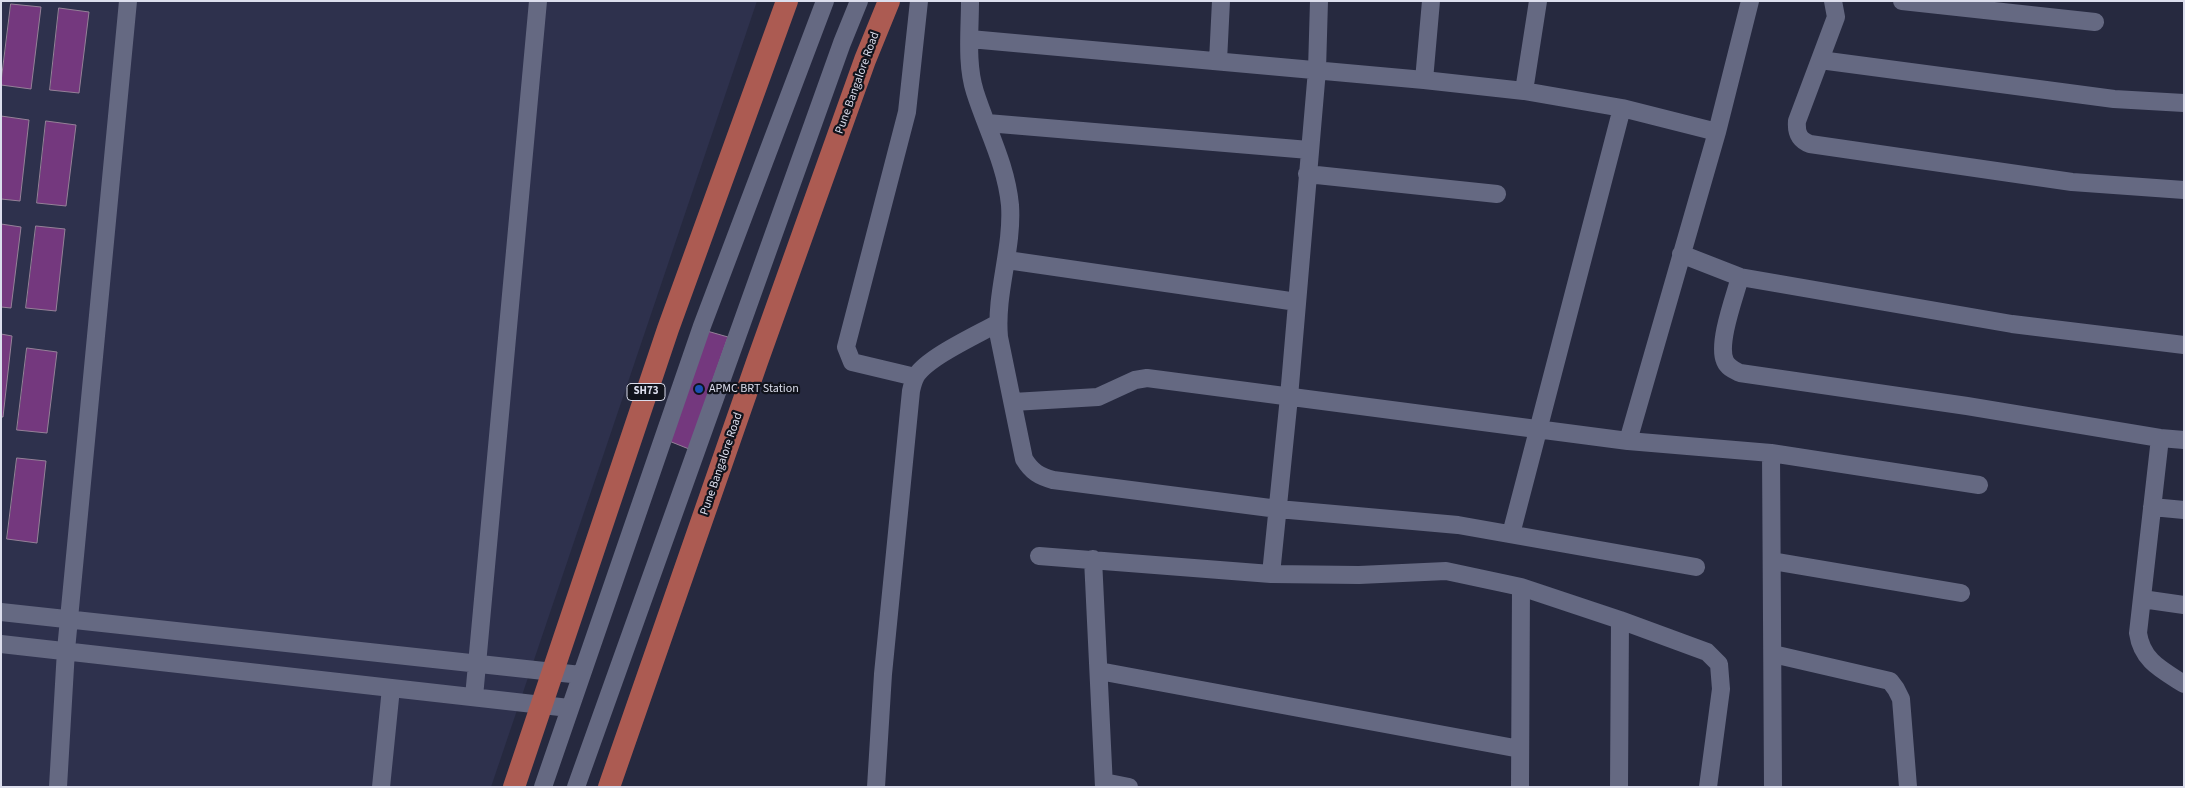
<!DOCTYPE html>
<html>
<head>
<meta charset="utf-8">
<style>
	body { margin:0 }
	#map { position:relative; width:2185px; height:788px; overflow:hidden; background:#26293f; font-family:"Source Sans 3",sans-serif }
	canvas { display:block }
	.frame { position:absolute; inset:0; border:2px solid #dcdeed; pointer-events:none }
</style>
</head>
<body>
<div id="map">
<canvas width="2185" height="788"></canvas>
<div class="frame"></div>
</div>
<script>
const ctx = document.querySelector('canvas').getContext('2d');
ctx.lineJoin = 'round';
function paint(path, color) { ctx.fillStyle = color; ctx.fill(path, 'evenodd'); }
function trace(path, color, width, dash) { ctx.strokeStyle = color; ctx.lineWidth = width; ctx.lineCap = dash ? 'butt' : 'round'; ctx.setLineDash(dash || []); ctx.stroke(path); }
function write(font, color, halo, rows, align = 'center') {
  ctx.font = font + ' "Source Sans 3",sans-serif'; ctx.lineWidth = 4.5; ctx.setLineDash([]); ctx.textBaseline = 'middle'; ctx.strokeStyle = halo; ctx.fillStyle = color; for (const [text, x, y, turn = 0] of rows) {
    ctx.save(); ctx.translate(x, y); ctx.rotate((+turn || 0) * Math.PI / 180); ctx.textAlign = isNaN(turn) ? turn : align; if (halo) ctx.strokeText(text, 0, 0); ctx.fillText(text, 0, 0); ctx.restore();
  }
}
paint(new Path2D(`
	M 1,1 L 757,1 L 491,787 L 1,787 Z`), '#2e314d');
const building = new Path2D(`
	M 11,4 L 41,7 L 31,89 L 1,85 Z
	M 59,8 L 89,12 L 79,93 L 50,90 Z
	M 1,116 L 29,120 L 20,201 L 1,199 Z
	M 46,121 L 76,125 L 66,206 L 37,203 Z
	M 1,224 L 21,227 L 11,308 L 1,307 Z
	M 36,226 L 65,229 L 56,311 L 26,308 Z
	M 707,331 L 728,337 L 689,449 L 669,441 Z
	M 1,334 L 12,336 L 3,417 L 1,417 Z
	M 27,348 L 57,352 L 47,433 L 17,430 Z
	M 17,458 L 46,461 L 37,543 L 7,539 Z`);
paint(building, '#74387e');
trace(building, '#958198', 1);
trace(new Path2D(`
	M 970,1 C 970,31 966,64 975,92 C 987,130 1006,164 1010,205 C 1013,249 995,293 999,337 L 1024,459 C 1032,472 1039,476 1053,480 L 1278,509 L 1458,525 L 1696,567
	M 1833,1 L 1836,17 L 1797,121 C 1796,133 1799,140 1810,144 L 2072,182 L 2184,190
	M 1902,1 L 2095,22
	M 970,39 L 1424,80 L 1524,91 L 1622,108 L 1717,132
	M 1820,60 L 2114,99 L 2184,103
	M 1218,61 L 1221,1
	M 1424,80 L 1431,1
	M 1524,91 L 1538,1
	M 987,123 L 1309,150
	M 1307,174 L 1497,194
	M 1681,254 L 1740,277 L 2012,324 L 2184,345
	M 1007,260 L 1297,302
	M 1740,277 C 1735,296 1717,343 1725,361 C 1728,368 1734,370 1740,373 L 1967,406 L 2160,438 L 2184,440
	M 915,377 L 852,362 L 846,347 L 907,112 L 919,1
	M 1013,402 L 1098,397 L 1135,380 L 1147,378 L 1628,441 L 1717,132 L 1750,1
	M 2160,438 L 2138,633 C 2142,661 2162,670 2184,684
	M 1628,441 L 1771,453 L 1979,485
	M 1771,453 L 1773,787
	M 2152,507 L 2184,510
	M 1511,534 L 1622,108
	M 1039,556 L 1271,574 L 1359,575 L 1446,571 L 1521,587 L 1620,620 L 1707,652 L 1719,664 L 1721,689 L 1708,787
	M 1093,559 L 1104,787
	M 1772,561 L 1961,593
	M 1271,574 L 1289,397 L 1317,70 L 1319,1
	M 2142,599 L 2184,605
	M 1,612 L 581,675
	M 1,644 L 569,708
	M 1773,654 L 1890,681 L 1896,689 L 1901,699 L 1908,787
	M 1099,671 L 1520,749
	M 474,697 L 538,1
	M 1104,782 L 1129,787
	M 58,787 L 66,650 L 128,1
	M 381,787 L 391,688
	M 543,787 L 702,326 L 825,1
	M 576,787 L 842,43 L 859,1
	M 876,787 L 883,674 L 911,391 C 912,387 913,381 916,376 C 928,357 977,335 998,323
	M 1520,787 L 1521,587
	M 1619,787 L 1620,620`), '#656982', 18);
trace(new Path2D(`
	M 514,787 L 668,329 L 787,1
	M 609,787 L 757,362 L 865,60 L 889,1`), '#ac5b52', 22);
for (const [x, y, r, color] of [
	[699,389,5,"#1a4fb4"]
]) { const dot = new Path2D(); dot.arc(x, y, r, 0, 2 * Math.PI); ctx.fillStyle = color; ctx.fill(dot); trace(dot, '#11131c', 2); }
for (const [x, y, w] of [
	[646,392,38]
]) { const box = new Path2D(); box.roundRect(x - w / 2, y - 8.5, w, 17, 4); ctx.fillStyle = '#11131c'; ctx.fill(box); trace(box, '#dcdeed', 1); }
write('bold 11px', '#dcdeed', null, [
	["SH73",646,392]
]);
write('12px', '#dcdeed', '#11131c', [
	["Pune Bangalore Road",858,83,-70],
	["Pune Bangalore Road",722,464,-71]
]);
write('12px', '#dcdeed', '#11131c', [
	["APMC BRT Station",709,389]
], 'left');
</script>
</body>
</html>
